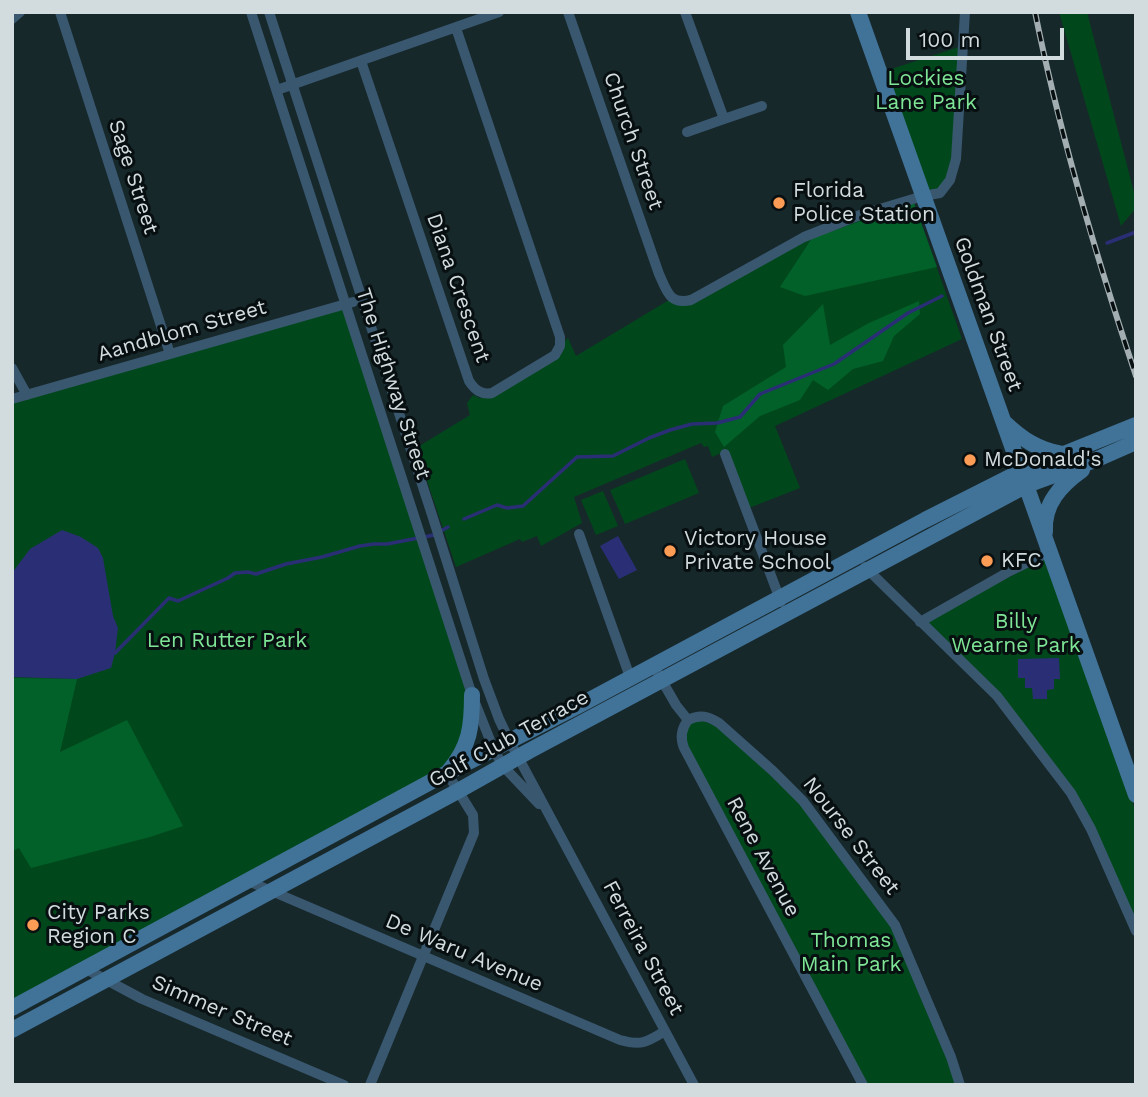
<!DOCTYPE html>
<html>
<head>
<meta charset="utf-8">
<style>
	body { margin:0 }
	#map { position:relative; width:1148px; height:1097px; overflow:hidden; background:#17282b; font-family:"Work Sans",sans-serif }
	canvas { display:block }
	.frame { position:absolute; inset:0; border:14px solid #d2dcdf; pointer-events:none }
	.scale { position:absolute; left:906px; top:28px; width:158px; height:32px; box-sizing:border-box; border:4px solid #d2dcdf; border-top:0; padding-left:9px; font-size:21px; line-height:24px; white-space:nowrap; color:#d2dcdf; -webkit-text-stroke:5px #080f11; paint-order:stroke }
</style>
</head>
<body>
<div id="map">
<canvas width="1148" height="1097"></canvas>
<div class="frame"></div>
<div class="scale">100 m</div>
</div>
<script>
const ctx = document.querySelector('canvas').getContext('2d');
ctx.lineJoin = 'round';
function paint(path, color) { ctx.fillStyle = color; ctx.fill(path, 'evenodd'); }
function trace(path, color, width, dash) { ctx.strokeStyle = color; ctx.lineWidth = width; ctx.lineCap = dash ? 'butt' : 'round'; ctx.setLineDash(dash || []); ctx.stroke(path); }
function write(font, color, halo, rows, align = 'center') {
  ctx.font = font + ' "Work Sans",sans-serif'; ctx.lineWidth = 6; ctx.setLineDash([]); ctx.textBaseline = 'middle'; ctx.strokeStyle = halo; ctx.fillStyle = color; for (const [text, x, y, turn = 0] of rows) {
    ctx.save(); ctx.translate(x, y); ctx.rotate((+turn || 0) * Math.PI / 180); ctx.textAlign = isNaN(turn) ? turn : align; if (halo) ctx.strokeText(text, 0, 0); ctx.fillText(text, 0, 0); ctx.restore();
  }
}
paint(new Path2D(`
	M 1059,12 L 1087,12 L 1136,200 L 1136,208 L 1121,226 Z
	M 959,47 L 951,169 L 941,188 L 927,192 L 885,71 Z
	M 914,203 L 962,339 L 775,426 L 800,488 L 749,508 L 721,453 L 712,457 L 708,446 L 704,447 L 701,443 L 574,497 L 582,523 L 541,546 L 537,536 L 522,542 L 520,539 L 456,567 L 416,448 L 470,415 L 467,403 L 473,395 L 480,398 L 529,376 L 568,338 L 576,356 L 669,300 L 673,303 L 806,240 L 860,219 Z
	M 344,308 L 469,696 L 468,723 L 451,764 L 12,1001 L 12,402 Z
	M 685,459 L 699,493 L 625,524 L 610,490 Z
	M 603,491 L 618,526 L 596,535 L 581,500 Z
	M 1046,558 L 1136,812 L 1136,922 L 1094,827 L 1024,725 L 926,622 L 944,611 Z
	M 698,719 L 719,727 L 799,802 L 892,926 L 952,1067 L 956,1085 L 867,1085 L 688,747 C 685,732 683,728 698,719 Z`), '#00481b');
paint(new Path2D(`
	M 914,203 L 937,267 L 805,296 L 780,287 L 812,238 Z
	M 919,301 L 920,314 L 894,336 L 883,361 L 853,369 L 828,390 L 813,380 L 800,400 L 760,416 L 724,447 L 715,432 L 723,406 L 786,367 L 783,345 L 823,304 L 830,345 L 869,323 Z
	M 12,678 L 77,679 L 60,752 L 127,720 L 183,826 L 150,837 L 31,868 L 19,848 L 12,851 Z`), '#026129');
paint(new Path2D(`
	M 62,530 L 81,537 L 98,548 L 103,558 L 113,616 L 118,628 L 115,653 L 111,668 L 77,679 L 12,677 L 12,573 L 30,549 Z
	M 618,536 L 637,570 L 619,579 L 600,546 Z
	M 1059,658 L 1060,679 L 1054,679 L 1054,689 L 1047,690 L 1047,699 L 1033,699 L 1032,688 L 1025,688 L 1025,678 L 1018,678 L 1018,659 Z`), '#2a2f75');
trace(new Path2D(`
	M 1107,243 L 1136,232
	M 464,519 L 497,505 L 507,508 L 523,506 L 577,457 L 613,456 L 649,438 L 670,430 L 692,424 L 717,423 L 740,417 L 760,394 L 834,364 L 908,313 L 942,296
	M 115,653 L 169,598 L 178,601 L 228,578 L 235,573 L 248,572 L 256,574 L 286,564 L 322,557 L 360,546 L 374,544 L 387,544 L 434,535 L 448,527`), '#2a2f75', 3.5);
trace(new Path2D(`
	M 60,12 L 170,354
	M 251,12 L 472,695 L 494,750 L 503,766 L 539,804
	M 269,12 L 433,518 L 484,679 L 499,719 L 509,740 L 694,1085
	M 568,12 L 659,274 C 667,291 669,305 691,300 L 804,237 L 860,215 L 923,196 L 940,193 L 950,180 L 956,159 L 965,12
	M 685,12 L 724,119 L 687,132
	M 12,19 L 20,12
	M 361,61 L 469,381 C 475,390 481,395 492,393 L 555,355 L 560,346 L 560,337 L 456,28
	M 277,90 L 499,12
	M 724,119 L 762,106
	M 12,368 L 27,395
	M 12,399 L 353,302
	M 725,454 L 781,602
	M 579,534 L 630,677
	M 865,567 L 997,696 L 1071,793 L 1091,829 L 1136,931
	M 920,622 L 1010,571 L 1049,552
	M 653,665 L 676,705 L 688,720 C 700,714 708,716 719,723 L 773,771 L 803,801 L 895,925 L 951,1057 L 960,1085
	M 688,720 C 681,729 680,738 684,748 L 863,1085
	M 248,881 L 620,1040 C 642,1046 647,1042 665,1031
	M 86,969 L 142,999 L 344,1085
	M 370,1085 L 474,833 L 473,815 L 447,773`), '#39576f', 10);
trace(new Path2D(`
	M 858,12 L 1136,795
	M 1005,423 C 1022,439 1038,450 1062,454
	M 1045,532 C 1043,504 1061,485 1082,470
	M 449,771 C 470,746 472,726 472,695
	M 12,1008 L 447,773 L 580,705 L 925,520 L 1022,471 L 1136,425
	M 12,1030 L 458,791 L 529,751 L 1027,485 L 1095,460 L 1136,442`), '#417298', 16);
const rail = new Path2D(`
	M 1035,12 C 1060,136 1096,256 1136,376`);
trace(rail, '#a2aeb1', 6);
trace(rail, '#080f11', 3.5, [10]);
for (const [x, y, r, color] of [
	[779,203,7,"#fd9d55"],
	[970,460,7,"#fd9d55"],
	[670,551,7,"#fd9d55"],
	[987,561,7,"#fd9d55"],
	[33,925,7,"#fd9d55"]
]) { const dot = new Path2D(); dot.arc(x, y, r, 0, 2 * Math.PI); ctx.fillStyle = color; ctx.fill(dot); trace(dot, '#080f11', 2.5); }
write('21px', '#7ee696', '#080f11', [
	["Lockies",926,79],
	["Lane Park",926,103],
	["Billy",1016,622],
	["Wearne Park",1016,646],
	["Len Rutter Park",227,641],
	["Thomas",851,941],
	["Main Park",851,965]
]);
write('21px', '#d2dcdf', '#080f11', [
	["Church Street",633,141,71],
	["Sage Street",133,177,72],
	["Diana Crescent",458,288,71],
	["Goldman Street",988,314,70],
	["Aandblom Street",182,331,-16],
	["The Highway Street",393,384,72],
	["Golf Club Terrace",509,739,-29],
	["Nourse Street",851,836,52],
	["Rene Avenue",763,857,62],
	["Ferreira Street",643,948,62],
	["De Waru Avenue",464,953,23],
	["Simmer Street",222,1011,23]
]);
write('21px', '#d2dcdf', '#080f11', [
	["Florida",793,191],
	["Police Station",793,215],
	["McDonald's",984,460],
	["Victory House",684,539],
	["Private School",684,563],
	["KFC",1001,561],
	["City Parks",47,913],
	["Region C",47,937]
], 'left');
</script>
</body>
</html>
